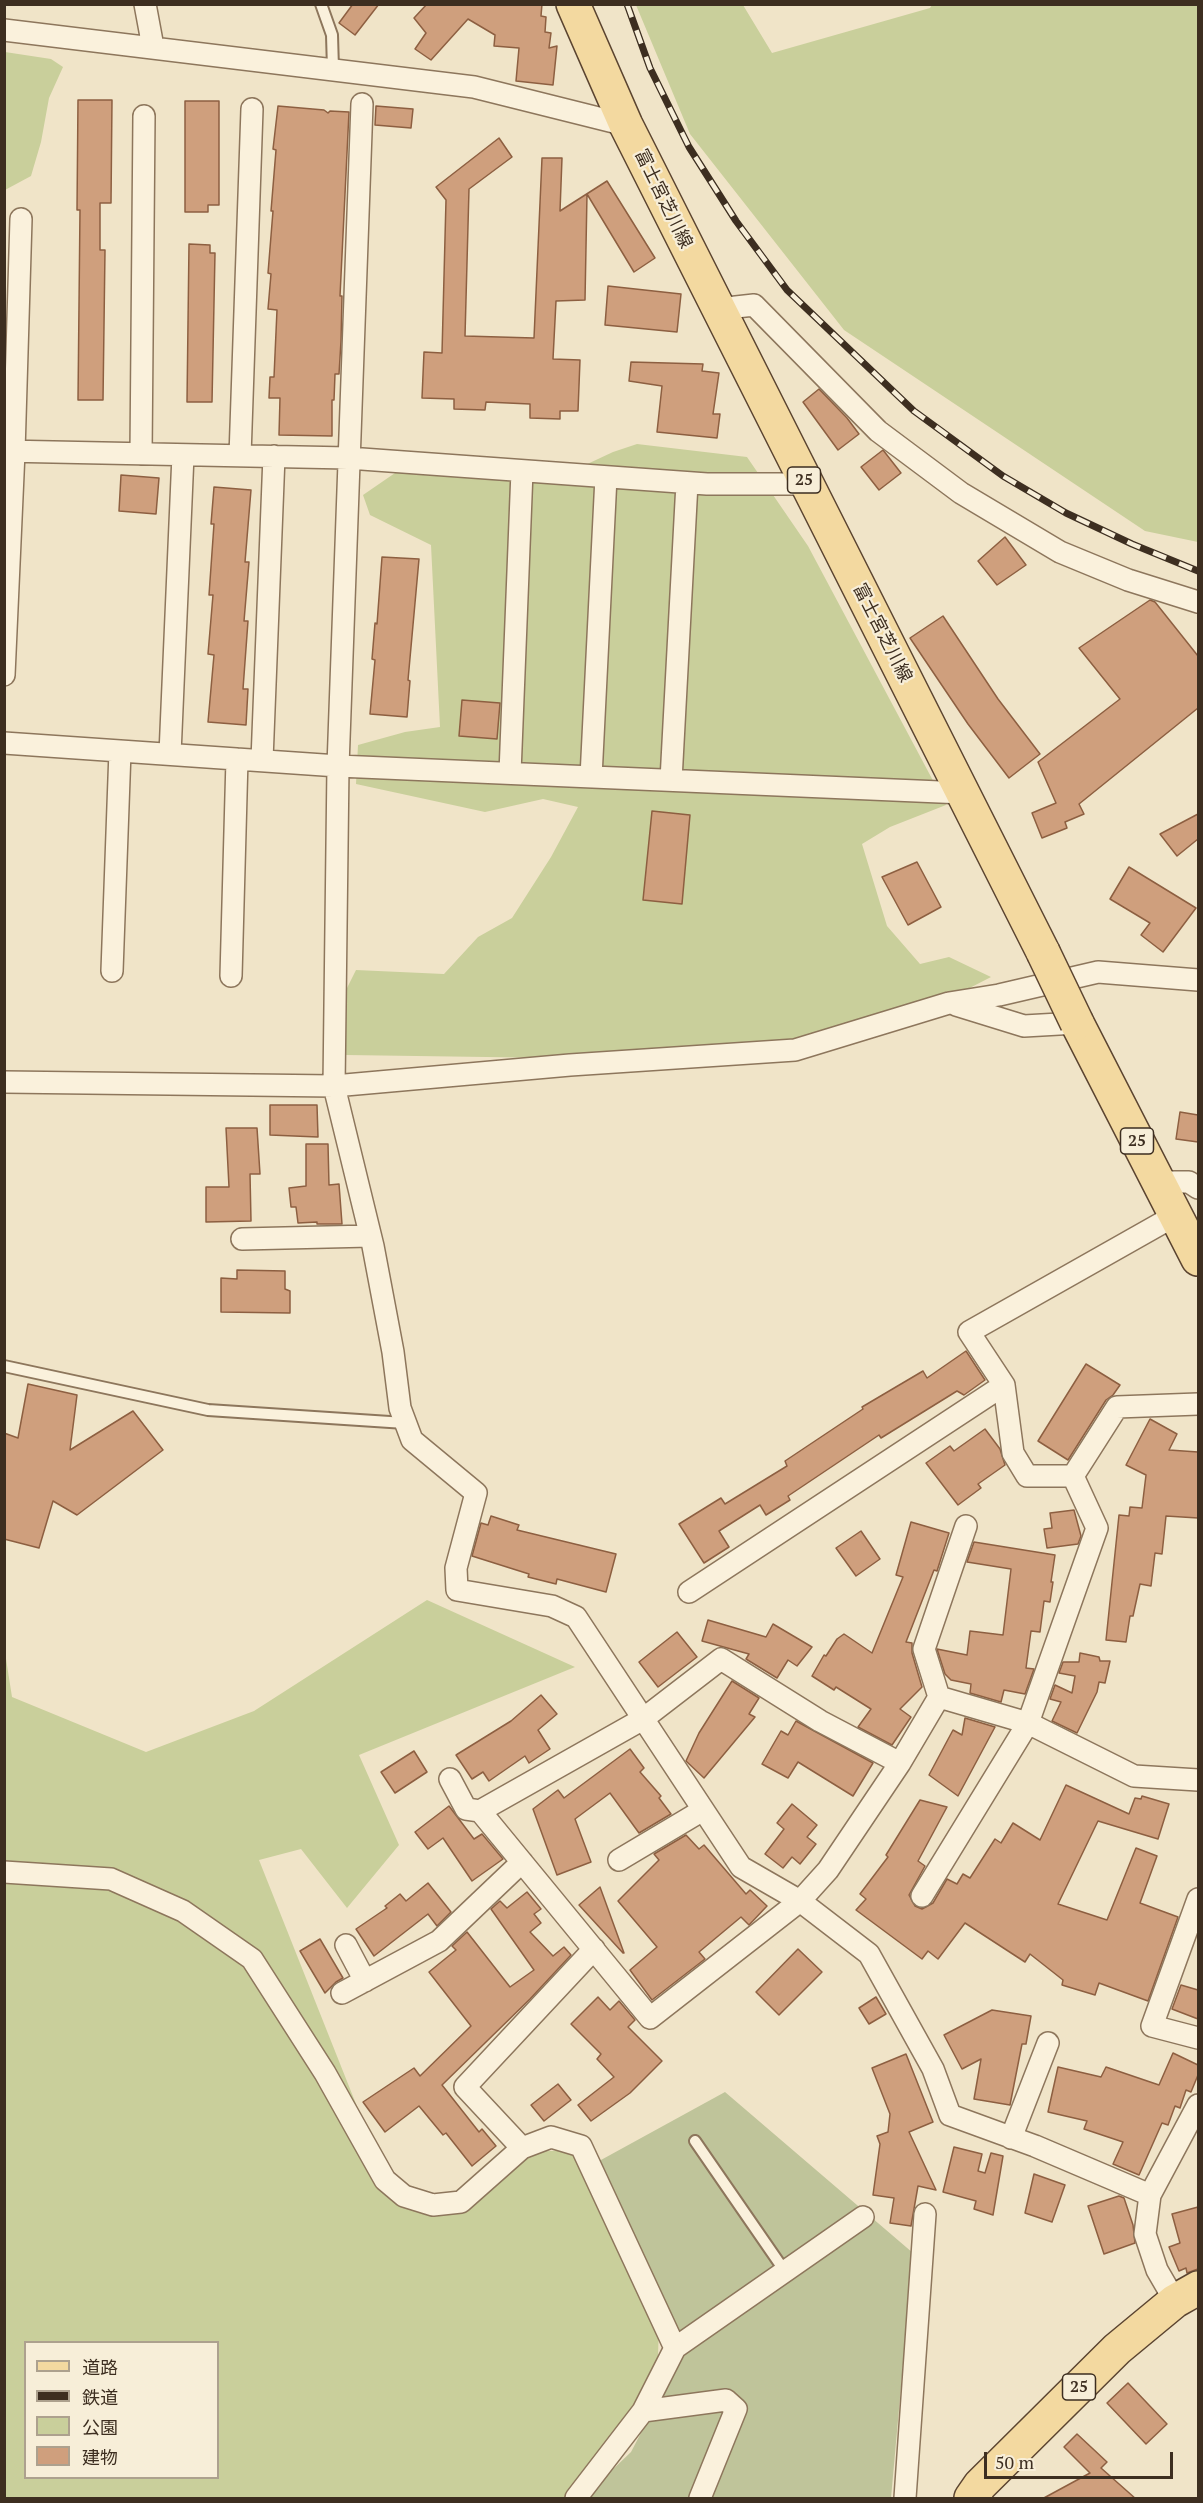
<!DOCTYPE html>
<html>
<head>
<meta charset="utf-8">
<style>
	body { margin:0 }
	#map { position:relative; width:1203px; height:2503px; overflow:hidden; background:#f0e4c8; font-family:"PT Serif","Noto Sans JP",serif }
	canvas { display:block }
	.frame { position:absolute; inset:0; border:6px solid #3d2e20; pointer-events:none }
	.legend { position:absolute; left:24px; top:2341px; width:195px; height:138px; box-sizing:border-box; background:#f7eed8; border:2px solid #ada18e; margin:0; padding:8px 10px; list-style:none; font-size:18px; color:#3d2e20 }
	.legend li { display:flex; align-items:center; gap:12px; height:30px }
	.legend b { width:30px; border:2px solid #ada18e }
	.scale { position:absolute; left:984px; top:2452px; width:189px; height:27px; box-sizing:border-box; border:3px solid #3d2e20; border-top:0; padding-left:8px; font-size:18px; line-height:21px; white-space:nowrap; color:#3d2e20; -webkit-text-stroke:4px #f7eed8; paint-order:stroke }
</style>
</head>
<body>
<div id="map">
<canvas width="1203" height="2503"></canvas>
<div class="frame"></div>
<ul class="legend">
<li><b style="height:8px;background:#f3d9a0"></b>道路</li>
<li><b style="height:8px;background:#3d2e20"></b>鉄道</li>
<li><b style="height:16px;background:#c9cf9b"></b>公園</li>
<li><b style="height:16px;background:#cf9f7d"></b>建物</li>
</ul>
<div class="scale">50 m</div>
</div>
<script>
const ctx = document.querySelector('canvas').getContext('2d');
ctx.lineJoin = 'round';
function paint(path, color) { ctx.fillStyle = color; ctx.fill(path, 'evenodd'); }
function trace(path, color, width, dash) { ctx.strokeStyle = color; ctx.lineWidth = width; ctx.lineCap = dash ? 'butt' : 'round'; ctx.setLineDash(dash || []); ctx.stroke(path); }
function write(font, color, halo, rows, align = 'center') {
  ctx.font = font + ' "PT Serif","Noto Sans JP",serif'; ctx.lineWidth = 4.5; ctx.setLineDash([]); ctx.textBaseline = 'middle'; ctx.strokeStyle = halo; ctx.fillStyle = color; for (const [text, x, y, turn = 0] of rows) {
    ctx.save(); ctx.translate(x, y); ctx.rotate((+turn || 0) * Math.PI / 180); ctx.textAlign = isNaN(turn) ? turn : align; if (halo) ctx.strokeText(text, 0, 0); ctx.fillText(text, 0, 0); ctx.restore();
  }
}
paint(new Path2D(`
	M 636,5 L 743,5 L 772,53 L 930,8 L 932,5 L 1198,5 L 1198,542 L 1145,531 L 844,330 L 690,134 Z
	M 5,52 L 51,59 L 63,67 L 49,98 L 41,142 L 31,176 L 5,190 Z
	M 637,444 L 747,457 L 808,546 L 946,805 L 890,827 L 862,844 L 887,926 L 920,964 L 949,957 L 991,977 L 890,1029 L 745,1065 L 557,1058 L 346,1055 L 334,1014 L 356,970 L 444,974 L 478,937 L 512,918 L 551,857 L 578,807 L 543,799 L 485,812 L 356,784 L 358,745 L 405,732 L 440,727 L 431,545 L 370,515 L 363,495 L 411,462 L 551,481 L 613,452 Z
	M 427,1600 L 575,1667 L 359,1755 L 399,1845 L 347,1908 L 301,1849 L 259,1860 L 393,2197 L 445,2204 L 527,2152 L 574,2150 L 659,2327 L 657,2383 L 564,2498 L 5,2498 L 4,1646 L 12,1697 L 146,1752 L 254,1711 ZM 26,2342 L 218,2342 L 218,2478 L 26,2478 Z`), '#c9cf9b');
paint(new Path2D(`
	M 725,2092 L 913,2253 L 891,2498 L 583,2498 L 631,2452 L 682,2354 L 590,2166 Z`), '#bfc49a');
const building = new Path2D(`
	M 353,4 L 379,4 L 355,35 L 339,23 Z
	M 427,4 L 542,4 L 541,16 L 546,17 L 545,32 L 551,33 L 549,48 L 557,46 L 553,85 L 516,81 L 519,48 L 494,46 L 495,35 L 468,19 L 431,60 L 415,49 L 426,33 L 414,18 Z
	M 78,100 L 112,100 L 111,203 L 100,203 L 100,250 L 105,250 L 103,400 L 78,400 L 80,210 L 77,210 Z
	M 185,101 L 219,101 L 219,205 L 208,205 L 208,212 L 185,212 Z
	M 278,106 L 324,110 L 328,113 L 330,111 L 349,112 L 340,296 L 342,296 L 341,341 L 339,374 L 335,374 L 334,400 L 332,400 L 332,436 L 279,435 L 280,398 L 269,398 L 270,377 L 274,377 L 277,310 L 268,309 L 271,274 L 268,273 L 273,211 L 271,211 L 276,150 L 273,149 Z
	M 376,106 L 413,109 L 411,128 L 375,125 Z
	M 499,138 L 512,157 L 469,189 L 465,336 L 534,338 L 542,158 L 562,158 L 560,211 L 607,181 L 655,258 L 634,272 L 587,194 L 585,300 L 556,301 L 553,359 L 580,360 L 578,411 L 560,411 L 560,419 L 530,418 L 530,404 L 486,402 L 485,410 L 454,409 L 454,399 L 422,398 L 424,352 L 442,353 L 446,200 L 436,187 Z
	M 189,244 L 210,245 L 210,253 L 215,253 L 212,402 L 187,402 Z
	M 608,286 L 681,294 L 677,332 L 605,325 Z
	M 631,362 L 703,364 L 702,371 L 719,373 L 713,414 L 720,414 L 717,438 L 657,432 L 662,386 L 629,381 Z
	M 819,389 L 847,418 L 859,434 L 838,450 L 803,402 Z
	M 883,450 L 901,473 L 879,490 L 861,467 Z
	M 121,475 L 159,478 L 156,514 L 119,511 Z
	M 214,487 L 251,490 L 245,562 L 249,562 L 244,621 L 248,621 L 243,689 L 248,689 L 246,725 L 208,722 L 214,655 L 208,654 L 213,595 L 209,595 L 214,524 L 211,524 Z
	M 1005,537 L 1026,565 L 997,585 L 978,561 Z
	M 382,557 L 419,559 L 408,680 L 410,681 L 407,717 L 370,714 L 375,660 L 372,659 L 375,623 L 377,624 Z
	M 1150,600 L 1155,602 L 1198,656 L 1198,708 L 1079,804 L 1084,814 L 1065,822 L 1067,828 L 1042,838 L 1032,813 L 1056,803 L 1038,762 L 1120,699 L 1079,648 Z
	M 943,616 L 998,699 L 1040,754 L 1009,778 L 968,724 L 910,638 Z
	M 462,700 L 500,703 L 497,739 L 459,736 Z
	M 652,811 L 690,815 L 682,904 L 643,900 Z
	M 1198,814 L 1198,839 L 1177,856 L 1160,834 Z
	M 917,862 L 941,907 L 908,925 L 882,877 Z
	M 1129,867 L 1196,908 L 1163,952 L 1141,935 L 1150,923 L 1110,899 Z
	M 270,1105 L 317,1105 L 318,1137 L 270,1135 Z
	M 1180,1112 L 1198,1115 L 1198,1142 L 1176,1139 Z
	M 226,1128 L 257,1128 L 260,1174 L 250,1174 L 251,1221 L 206,1222 L 206,1187 L 229,1187 Z
	M 306,1144 L 328,1144 L 329,1185 L 339,1184 L 342,1224 L 317,1224 L 317,1222 L 298,1223 L 296,1207 L 291,1207 L 289,1188 L 306,1186 Z
	M 237,1270 L 285,1271 L 285,1289 L 290,1291 L 290,1313 L 221,1312 L 221,1278 L 237,1279 Z
	M 966,1351 L 985,1380 L 964,1395 L 957,1391 L 881,1438 L 879,1435 L 788,1496 L 790,1500 L 766,1515 L 760,1505 L 719,1531 L 729,1547 L 704,1563 L 679,1524 L 721,1498 L 725,1504 L 787,1466 L 785,1461 L 863,1409 L 862,1407 L 923,1371 L 927,1378 Z
	M 1086,1364 L 1120,1385 L 1113,1395 L 1106,1400 L 1068,1460 L 1038,1441 Z
	M 28,1384 L 77,1395 L 70,1450 L 133,1411 L 163,1450 L 77,1515 L 53,1501 L 39,1548 L 4,1539 L 4,1433 L 18,1438 Z
	M 1150,1419 L 1177,1434 L 1169,1450 L 1198,1452 L 1198,1518 L 1166,1516 L 1162,1554 L 1155,1553 L 1151,1586 L 1140,1584 L 1133,1616 L 1130,1616 L 1126,1642 L 1106,1640 L 1119,1515 L 1129,1516 L 1130,1507 L 1142,1508 L 1146,1475 L 1126,1465 Z
	M 985,1429 L 1000,1449 L 1005,1465 L 978,1484 L 981,1488 L 958,1505 L 926,1463 L 950,1446 L 954,1451 Z
	M 1074,1510 L 1081,1536 L 1078,1544 L 1047,1548 L 1044,1529 L 1052,1528 L 1050,1513 Z
	M 491,1516 L 519,1525 L 517,1530 L 616,1554 L 606,1592 L 557,1579 L 556,1584 L 528,1577 L 529,1574 L 472,1556 L 481,1523 L 488,1525 Z
	M 911,1522 L 949,1533 L 937,1571 L 934,1570 L 906,1642 L 912,1643 L 912,1653 L 922,1687 L 900,1709 L 911,1717 L 892,1745 L 858,1727 L 871,1709 L 836,1687 L 834,1690 L 812,1676 L 824,1655 L 826,1656 L 837,1639 L 844,1634 L 872,1653 L 903,1577 L 896,1575 Z
	M 861,1531 L 880,1559 L 856,1576 L 836,1548 Z
	M 974,1542 L 1055,1555 L 1051,1582 L 1053,1582 L 1050,1602 L 1044,1601 L 1040,1632 L 1031,1631 L 1026,1668 L 1034,1669 L 1025,1694 L 1004,1690 L 1001,1702 L 970,1693 L 971,1684 L 951,1680 L 945,1674 L 937,1649 L 967,1655 L 970,1631 L 1003,1635 L 1011,1569 L 967,1562 Z
	M 708,1620 L 766,1637 L 773,1624 L 812,1647 L 797,1666 L 788,1660 L 777,1678 L 746,1659 L 749,1654 L 702,1641 Z
	M 677,1632 L 697,1657 L 658,1687 L 639,1662 Z
	M 1080,1653 L 1099,1657 L 1100,1661 L 1110,1661 L 1105,1683 L 1099,1682 L 1097,1692 L 1077,1733 L 1052,1721 L 1061,1702 L 1050,1699 L 1055,1685 L 1072,1693 L 1075,1676 L 1059,1673 L 1063,1662 L 1079,1662 Z
	M 732,1681 L 759,1698 L 749,1714 L 755,1717 L 704,1778 L 686,1761 L 699,1733 Z
	M 541,1695 L 557,1714 L 538,1730 L 550,1749 L 529,1763 L 525,1756 L 489,1781 L 483,1772 L 472,1779 L 456,1755 L 511,1721 Z
	M 965,1718 L 995,1727 L 958,1796 L 929,1775 L 953,1730 L 962,1735 Z
	M 796,1721 L 873,1763 L 853,1796 L 798,1762 L 788,1778 L 762,1764 L 781,1731 L 788,1735 Z
	M 630,1749 L 644,1768 L 640,1772 L 661,1796 L 659,1798 L 671,1814 L 639,1833 L 610,1793 L 575,1819 L 591,1862 L 557,1875 L 533,1809 L 558,1790 L 564,1798 Z
	M 414,1751 L 427,1772 L 395,1793 L 381,1772 Z
	M 1066,1785 L 1129,1814 L 1135,1798 L 1141,1799 L 1142,1796 L 1169,1804 L 1158,1839 L 1098,1821 L 1058,1904 L 1107,1920 L 1136,1848 L 1157,1856 L 1140,1903 L 1178,1917 L 1148,2001 L 1099,1983 L 1095,1995 L 1062,1985 L 1063,1980 L 1030,1954 L 1025,1962 L 965,1923 L 938,1959 L 928,1951 L 922,1959 L 856,1910 L 866,1899 L 860,1894 L 888,1857 L 886,1855 L 920,1800 L 947,1807 L 918,1861 L 925,1866 L 909,1895 L 915,1906 L 922,1909 L 933,1903 L 947,1879 L 957,1884 L 963,1874 L 970,1878 L 995,1839 L 1001,1843 L 1013,1823 L 1040,1840 Z
	M 792,1804 L 817,1825 L 807,1837 L 816,1844 L 800,1864 L 792,1857 L 783,1868 L 765,1854 L 784,1829 L 777,1823 Z
	M 449,1806 L 474,1839 L 482,1834 L 503,1859 L 472,1881 L 443,1838 L 428,1849 L 415,1832 Z
	M 686,1835 L 699,1849 L 704,1845 L 746,1894 L 750,1890 L 767,1906 L 749,1925 L 741,1917 L 699,1952 L 705,1959 L 652,2000 L 630,1970 L 657,1947 L 618,1901 L 659,1860 L 654,1854 Z
	M 428,1883 L 451,1912 L 437,1926 L 428,1914 L 374,1956 L 356,1929 L 387,1908 L 385,1906 L 400,1894 L 406,1901 Z
	M 600,1887 L 624,1953 L 623,1953 L 579,1905 Z
	M 527,1892 L 541,1909 L 534,1914 L 541,1923 L 530,1932 L 553,1956 L 564,1947 L 571,1955 L 530,1999 L 442,2085 L 479,2132 L 482,2129 L 496,2146 L 472,2166 L 446,2133 L 443,2135 L 419,2106 L 385,2132 L 363,2102 L 414,2068 L 420,2076 L 471,2026 L 429,1972 L 456,1950 L 452,1946 L 467,1932 L 510,1987 L 534,1970 L 491,1909 L 500,1901 L 507,1908 Z
	M 320,1939 L 343,1978 L 336,1982 L 325,1993 L 300,1951 Z
	M 798,1949 L 822,1972 L 779,2015 L 756,1992 Z
	M 1181,1985 L 1198,1990 L 1198,2019 L 1172,2009 Z
	M 598,1997 L 610,2010 L 619,2001 L 635,2020 L 628,2027 L 662,2061 L 630,2093 L 591,2121 L 578,2105 L 614,2077 L 597,2059 L 601,2054 L 571,2024 Z
	M 876,1997 L 886,2014 L 869,2024 L 859,2008 Z
	M 992,2010 L 1031,2016 L 1026,2044 L 1022,2044 L 1010,2105 L 974,2099 L 981,2059 L 962,2069 L 944,2035 Z
	M 1173,2053 L 1198,2065 L 1198,2075 L 1191,2092 L 1186,2090 L 1180,2108 L 1175,2106 L 1168,2125 L 1162,2123 L 1139,2175 L 1113,2164 L 1123,2142 L 1084,2129 L 1087,2121 L 1048,2112 L 1058,2067 L 1101,2077 L 1106,2067 L 1159,2085 Z
	M 906,2054 L 933,2122 L 909,2132 L 936,2190 L 918,2186 L 911,2226 L 890,2223 L 894,2198 L 873,2195 L 880,2144 L 877,2136 L 888,2132 L 890,2114 L 872,2068 Z
	M 558,2084 L 571,2100 L 544,2121 L 531,2105 Z
	M 954,2147 L 982,2154 L 978,2171 L 985,2173 L 991,2153 L 1003,2156 L 993,2215 L 974,2209 L 976,2201 L 943,2192 Z
	M 1034,2174 L 1065,2185 L 1052,2222 L 1025,2213 Z
	M 1119,2196 L 1124,2198 L 1133,2225 L 1135,2243 L 1104,2254 L 1088,2206 Z
	M 1198,2207 L 1198,2269 L 1187,2273 L 1186,2268 L 1179,2271 L 1169,2247 L 1180,2243 L 1172,2214 Z
	M 1128,2383 L 1167,2424 L 1146,2444 L 1107,2403 Z
	M 1077,2434 L 1107,2462 L 1101,2468 L 1136,2499 L 1042,2499 L 1090,2473 L 1064,2447 Z`);
paint(building, '#cf9f7d');
trace(building, '#8d5f41', 1.5);
const service = new Path2D(`
	M 321,4 L 332,35 L 333,69
	M 4,1366 L 208,1410 L 405,1423
	M 695,2141 L 784,2270`);
const minor = new Path2D(`
	M 145,4 L 153,47
	M 4,30 L 474,87 L 626,125
	M 362,104 L 338,766 L 334,1086 L 373,1246 L 393,1352 L 400,1408 L 412,1440 L 476,1493 L 456,1568 L 457,1590 L 552,1606 L 576,1617 L 741,1867 L 800,1901 L 869,1954 L 933,2069 L 950,2115 L 1035,2146 L 1150,2195 L 1145,2234 L 1157,2270 L 1175,2301
	M 718,309 L 754,305 L 878,431 L 961,493 L 1060,552 L 1128,580 L 1198,602
	M 4,451 L 348,458 L 707,484 L 806,484
	M 141,454 L 144,116
	M 240,456 L 252,109
	M 4,675 L 14,452 L 21,219
	M 4,743 L 338,766 L 963,793
	M 170,754 L 183,455
	M 262,760 L 274,456
	M 510,773 L 522,471
	M 591,777 L 606,477
	M 671,780 L 687,483
	M 112,971 L 120,751
	M 231,976 L 237,759
	M 956,1005 L 1024,1026 L 1077,1023
	M 4,1082 L 334,1086 L 570,1065 L 795,1050 L 949,1003 L 999,995 L 1098,972 L 1198,980
	M 1158,1182 L 1189,1182 L 1198,1188
	M 242,1239 L 370,1236
	M 1004,1385 L 1013,1453 L 1027,1476 L 1073,1476
	M 689,1592 L 1004,1385 L 969,1332 L 1176,1215
	M 939,1697 L 924,1649 L 966,1526
	M 900,1763 L 820,1721 L 721,1659 L 643,1719 L 480,1811 L 650,2018 L 800,1901 L 828,1870 L 900,1763 L 939,1697 L 1028,1723 L 1134,1776 L 1198,1780
	M 450,1779 L 466,1809 L 480,1811
	M 619,1860 L 703,1810
	M 4,1872 L 111,1879 L 183,1911 L 252,1959 L 325,2073 L 385,2180 L 404,2196 L 433,2205 L 461,2202 L 522,2148 L 551,2137 L 581,2146 L 675,2348
	M 922,1896 L 1028,1723 L 1097,1528 L 1073,1476 L 1117,1407 L 1198,1404
	M 1198,1899 L 1152,2026 L 1198,2038
	M 346,1945 L 365,1981
	M 342,1993 L 439,1941 L 522,1862
	M 1011,2138 L 1048,2043
	M 522,2148 L 465,2087 L 594,1949
	M 1150,2195 L 1198,2105
	M 643,2411 L 726,2400 L 736,2409 L 700,2498
	M 576,2498 L 643,2411 L 675,2348 L 863,2217
	M 905,2498 L 925,2214`);
const primary = new Path2D(`
	M 573,4 L 626,125 L 1043,952
	M 1077,1023 L 1198,1259
	M 971,2498 L 980,2485 L 1117,2349 L 1175,2301 L 1198,2288`);
trace(service, '#8d765c', 14);
trace(minor, '#8d765c', 24);
trace(primary, '#5b4430', 36);
trace(service, '#faf1dc', 10);
trace(minor, '#faf1dc', 21);
trace(primary, '#f3d9a0', 33);
const rail = new Path2D(`
	M 627,4 L 650,68 L 689,147 L 736,221 L 787,290 L 914,411 L 1003,476 L 1066,513 L 1132,544 L 1198,571`);
trace(rail, '#3d2e20', 7);
trace(rail, '#f7eed8', 4.5, [14]);
const primaryBridge = new Path2D(`
	M 1043,952 L 1077,1023`);
trace(primaryBridge, '#5b4430', 36, []);
trace(primaryBridge, '#f3d9a0', 33);
for (const [x, y, w] of [
	[804,480,33],
	[1137,1141,33],
	[1079,2387,33]
]) { const box = new Path2D(); box.roundRect(x - w / 2, y - 13, w, 26, 4.5); ctx.fillStyle = '#f7eed8'; ctx.fill(box); trace(box, '#3d2e20', 1.5); }
write('bold 16px', '#3d2e20', null, [
	["25",804,480],
	["25",1137,1141],
	["25",1079,2387]
]);
write('18px', '#3d2e20', '#f7eed8', [
	["富士宮芝川線",663,199,64],
	["富士宮芝川線",882,633,63]
]);
</script>
</body>
</html>
